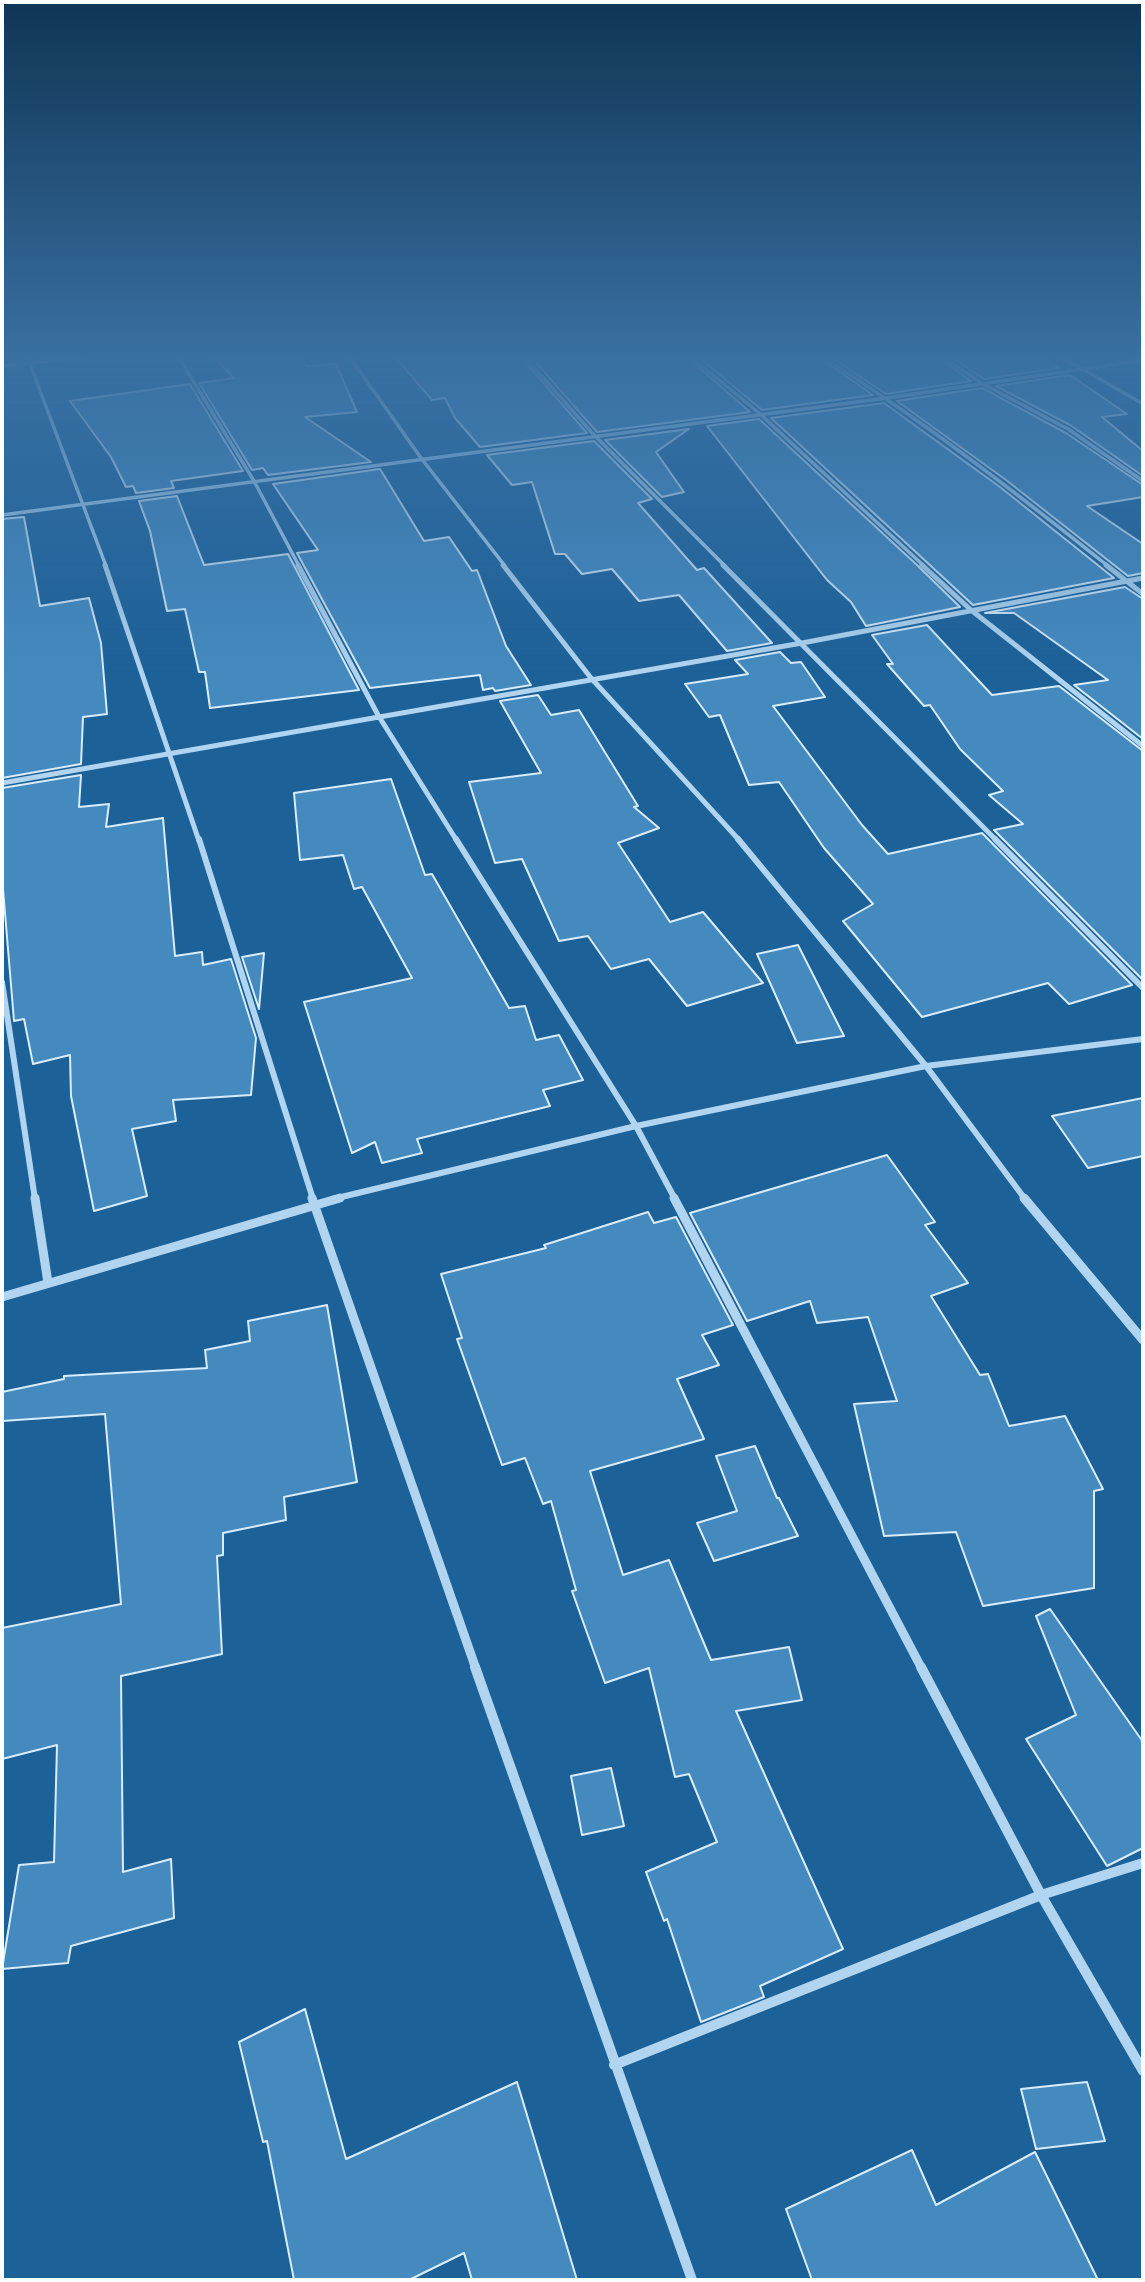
<!DOCTYPE html>
<html>
<head>
<meta charset="utf-8">
<style>
	body { margin:0 }
	#map { position:relative; width:1145px; height:2282px; overflow:hidden; background:#1c6198; font-family:"Titillium Web",sans-serif }
	canvas { display:block }
	.frame { position:absolute; inset:0; border:4px solid #fff; pointer-events:none }
</style>
</head>
<body>
<div id="map">
<canvas width="1145" height="2282"></canvas>
<div class="frame"></div>
</div>
<script>
const ctx = document.querySelector('canvas').getContext('2d');
ctx.lineJoin = 'round';
function paint(path, color) { ctx.fillStyle = color; ctx.fill(path, 'evenodd'); }
function trace(path, color, width, dash) { ctx.strokeStyle = color; ctx.lineWidth = width; ctx.lineCap = dash ? 'butt' : 'round'; ctx.setLineDash(dash || []); ctx.stroke(path); }
const building = new Path2D(`
	M 212,356 L 298,356 L 307,366 L 336,364 L 357,412 L 305,417 L 371,462 L 268,475 L 263,468 L 252,470 L 199,383 L 234,378 Z
	M 394,356 L 520,356 L 587,433 L 480,447 L 455,418 L 445,398 L 432,400 Z
	M 530,356 L 686,356 L 750,412 L 597,432 Z
	M 697,356 L 817,356 L 873,395 L 762,410 Z
	M 829,356 L 937,356 L 971,381 L 886,394 Z
	M 949,356 L 1042,356 L 1059,368 L 984,379 Z
	M 1070,375 L 1127,414 L 1102,417 L 1143,451 L 1143,476 L 1070,425 L 996,386 Z
	M 190,384 L 243,471 L 171,481 L 174,488 L 136,493 L 133,486 L 126,487 L 111,457 L 70,401 Z
	M 982,388 L 1066,433 L 1143,485 L 1143,497 L 1087,506 L 1143,544 L 1143,573 L 1128,576 L 1006,480 L 897,401 Z
	M 884,403 L 1000,487 L 1114,578 L 973,605 L 771,418 Z
	M 759,419 L 917,565 L 960,607 L 866,626 L 851,602 L 827,580 L 707,426 Z
	M 689,429 L 656,452 L 684,492 L 662,497 L 605,440 Z
	M 594,441 L 652,499 L 638,503 L 697,570 L 704,568 L 772,643 L 727,651 L 679,595 L 639,601 L 612,569 L 582,574 L 565,554 L 555,554 L 532,482 L 512,485 L 487,455 Z
	M 380,469 L 424,541 L 449,537 L 472,571 L 477,570 L 506,646 L 531,685 L 495,691 L 493,688 L 483,690 L 480,675 L 370,688 L 297,553 L 318,550 L 273,484 Z
	M 177,496 L 204,565 L 288,554 L 359,690 L 210,708 L 205,672 L 199,672 L 185,609 L 167,611 L 150,531 L 139,501 Z
	M 24,517 L 40,606 L 89,598 L 101,643 L 107,714 L 83,717 L 81,764 L 2,778 L 2,519 Z
	M 1125,587 L 1143,599 L 1143,739 L 1074,685 L 1108,680 L 1014,613 L 985,613 Z
	M 927,625 L 992,695 L 1059,686 L 1143,751 L 1143,980 L 994,830 L 1023,824 L 989,795 L 1003,791 L 960,749 L 930,705 L 924,706 L 887,664 L 893,664 L 872,635 Z
	M 780,652 L 791,663 L 801,662 L 825,697 L 773,706 L 862,825 L 888,854 L 982,833 L 1132,985 L 1069,1004 L 1048,983 L 922,1017 L 843,921 L 873,904 L 824,848 L 779,782 L 749,785 L 720,715 L 709,717 L 685,684 L 748,674 L 735,660 Z
	M 538,695 L 551,715 L 579,710 L 638,806 L 634,807 L 659,828 L 618,843 L 670,922 L 703,912 L 763,983 L 687,1006 L 649,959 L 611,969 L 588,936 L 559,941 L 522,859 L 495,863 L 469,782 L 541,773 L 500,701 Z
	M 81,775 L 79,807 L 109,804 L 106,827 L 163,818 L 175,956 L 202,952 L 203,965 L 231,959 L 256,1038 L 251,1095 L 173,1100 L 176,1121 L 132,1129 L 147,1196 L 94,1211 L 71,1096 L 70,1055 L 33,1064 L 24,1019 L 14,1021 L 2,877 L 2,788 Z
	M 391,779 L 425,875 L 432,874 L 509,1008 L 525,1006 L 536,1040 L 559,1035 L 583,1080 L 543,1090 L 550,1106 L 417,1139 L 422,1153 L 382,1163 L 375,1142 L 352,1153 L 304,1002 L 412,978 L 362,887 L 354,889 L 343,855 L 300,860 L 294,793 Z
	M 798,945 L 844,1036 L 797,1043 L 757,954 Z
	M 264,953 L 259,1009 L 242,957 Z
	M 1143,1098 L 1143,1156 L 1088,1168 L 1052,1116 Z
	M 887,1155 L 935,1222 L 925,1225 L 968,1283 L 931,1296 L 980,1375 L 988,1374 L 1009,1426 L 1065,1416 L 1103,1489 L 1094,1491 L 1094,1588 L 983,1606 L 956,1532 L 884,1536 L 854,1404 L 897,1401 L 868,1317 L 817,1323 L 810,1301 L 747,1321 L 690,1213 Z
	M 648,1212 L 654,1223 L 676,1217 L 733,1325 L 702,1335 L 719,1365 L 677,1379 L 704,1439 L 590,1471 L 623,1575 L 669,1560 L 711,1660 L 789,1647 L 802,1700 L 736,1711 L 843,1949 L 760,1986 L 764,1997 L 701,2022 L 667,1919 L 664,1921 L 646,1872 L 717,1842 L 689,1774 L 675,1777 L 649,1668 L 605,1683 L 572,1591 L 576,1590 L 551,1501 L 543,1504 L 525,1458 L 502,1465 L 457,1339 L 462,1338 L 441,1274 L 546,1248 L 544,1245 Z
	M 327,1305 L 357,1482 L 284,1497 L 286,1520 L 223,1533 L 223,1555 L 217,1556 L 222,1654 L 121,1676 L 123,1872 L 171,1859 L 174,1918 L 71,1946 L 68,1963 L 2,1969 L 19,1865 L 54,1862 L 57,1745 L 2,1759 L 2,1628 L 121,1604 L 105,1414 L 2,1421 L 2,1392 L 64,1379 L 64,1376 L 207,1368 L 205,1350 L 250,1341 L 248,1321 Z
	M 755,1446 L 777,1498 L 779,1498 L 798,1536 L 714,1561 L 697,1523 L 737,1511 L 716,1456 Z
	M 1050,1609 L 1143,1742 L 1143,1848 L 1107,1866 L 1026,1739 L 1076,1715 L 1036,1616 Z
	M 611,1768 L 624,1826 L 582,1835 L 571,1776 Z
	M 305,2009 L 346,2159 L 517,2082 L 577,2280 L 472,2280 L 464,2253 L 409,2280 L 294,2280 L 267,2141 L 263,2142 L 239,2042 Z
	M 1087,2082 L 1105,2141 L 1036,2149 L 1021,2089 Z
	M 912,2150 L 936,2205 L 1035,2152 L 1098,2280 L 812,2280 L 786,2209 Z`);
paint(building, '#448abf');
trace(building, '#d8ecfb', 2);
trace(new Path2D(`
	M 27,356 L 106,566
	M 178,356 L 254,481 L 299,566
	M 349,356 L 421,458 L 505,566
	M 524,356 L 594,435 L 725,566
	M 690,356 L 759,413 L 924,566
	M 821,356 C 922,420 1015,492 1108,566
	M 941,356 L 983,384 L 1068,429 L 1143,481
	M 1060,356 L 1143,404
	M 2,366 L 90,356
	M 2,515 L 887,398 L 1143,360`), '#b1d5f0', 3.5);
trace(new Path2D(`
	M 105,565 L 199,841
	M 298,565 L 378,715 L 457,841
	M 503,565 L 591,678 L 740,841
	M 723,565 L 997,841
	M 922,565 L 971,610 L 1143,746
	M 1106,565 L 1143,594
	M 2,783 L 802,643 L 1143,578`), '#b1d5f0', 5);
trace(new Path2D(`
	M 199,839 L 313,1199
	M 456,839 L 636,1126 L 675,1199
	M 738,839 L 926,1066 L 1025,1199
	M 995,839 L 1143,988
	M 2,982 L 35,1199
	M 333,1199 L 636,1126 L 926,1066 L 1143,1039`), '#b1d5f0', 6);
trace(new Path2D(`
	M 35,1198 L 48,1283
	M 312,1198 L 476,1669
	M 674,1198 L 922,1669
	M 1024,1198 L 1143,1340
	M 2,1297 L 340,1198`), '#b1d5f0', 9);
trace(new Path2D(`
	M 475,1667 L 692,2280
	M 921,1667 L 1041,1895 L 1143,2071
	M 614,2065 L 1041,1895 L 1143,1863`), '#b1d5f0', 10);
const sky = ctx.createLinearGradient(0, 0, 0, 675);
sky.addColorStop(0, '#0f3554');
sky.addColorStop(0.53, '#3a70a2');
sky.addColorStop(1, '#3a70a200');
ctx.fillStyle = sky;
ctx.fillRect(0, 0, 1145, 675);
</script>
</body>
</html>
